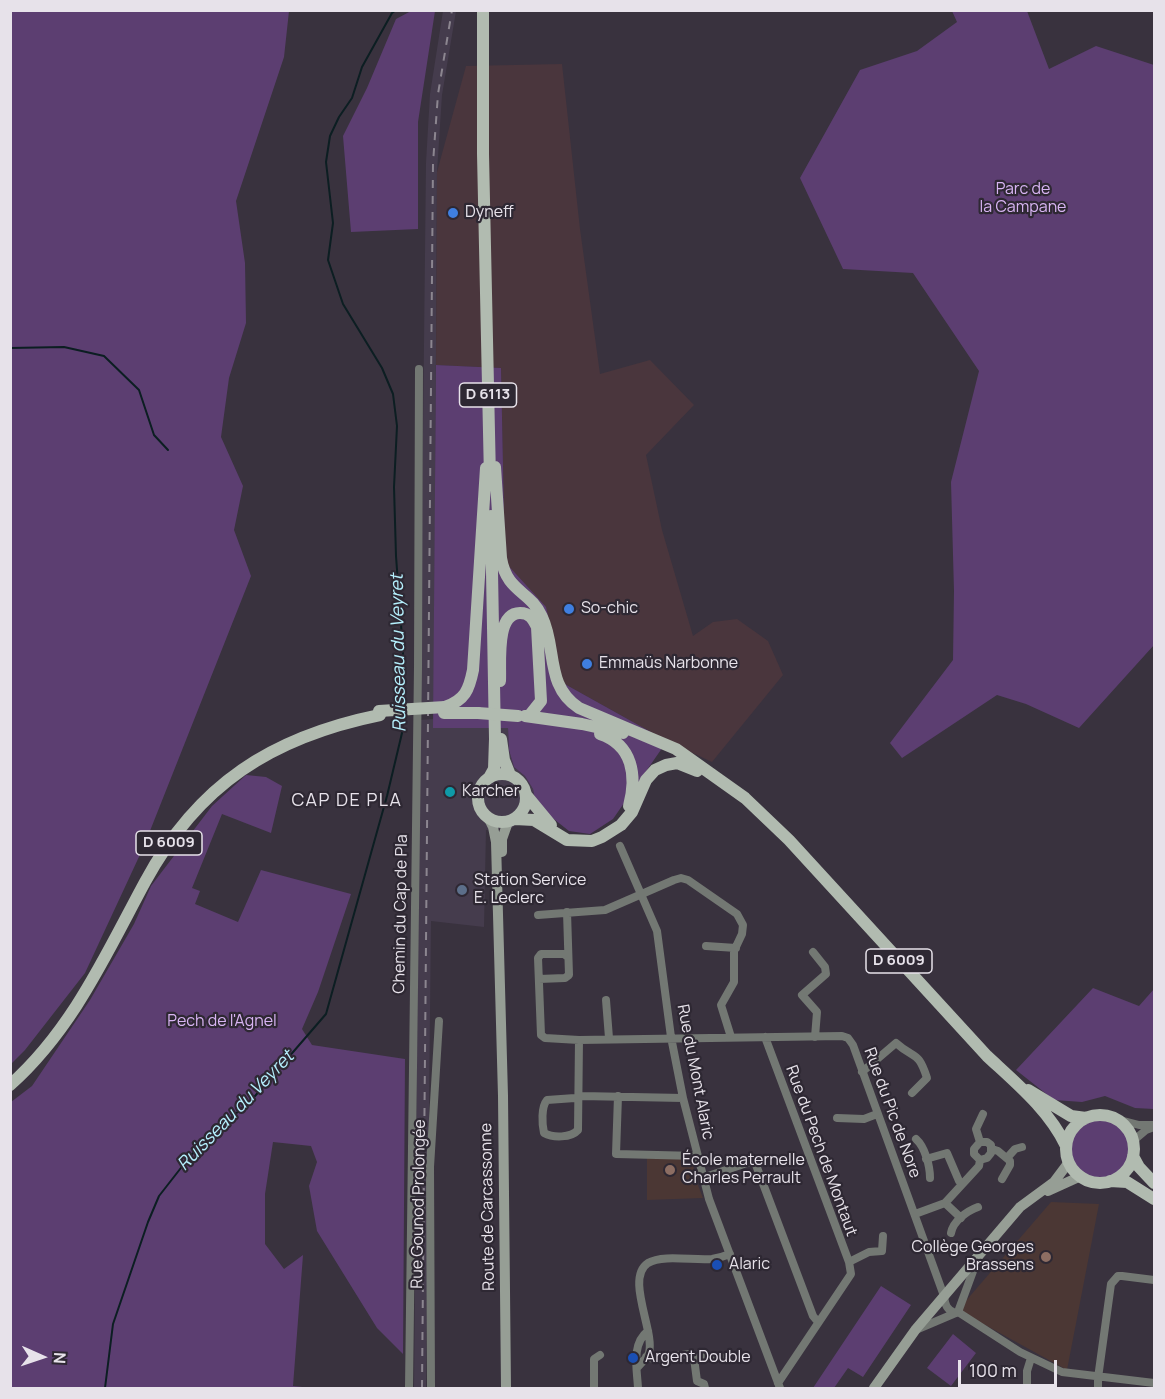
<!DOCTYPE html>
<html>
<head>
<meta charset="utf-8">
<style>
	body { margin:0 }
	#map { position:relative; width:1165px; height:1399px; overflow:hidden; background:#39323e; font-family:Manrope,sans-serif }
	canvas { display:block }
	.frame { position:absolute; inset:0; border:12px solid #e7e2ea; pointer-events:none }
	.north { position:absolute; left:12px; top:1327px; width:60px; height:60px; -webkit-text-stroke:4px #2e2833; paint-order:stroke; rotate:93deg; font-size:16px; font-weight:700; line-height:24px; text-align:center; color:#e7e2ea }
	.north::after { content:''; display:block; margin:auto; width:21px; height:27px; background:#e7e2ea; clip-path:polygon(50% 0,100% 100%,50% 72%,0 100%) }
	.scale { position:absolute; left:958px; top:1360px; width:99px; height:27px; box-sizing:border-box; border:3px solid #e7e2ea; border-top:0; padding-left:8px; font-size:18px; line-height:21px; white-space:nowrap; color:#e7e2ea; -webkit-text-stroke:4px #2e2833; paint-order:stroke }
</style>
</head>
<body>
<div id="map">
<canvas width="1165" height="1399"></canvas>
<div class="frame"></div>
<div class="north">N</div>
<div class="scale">100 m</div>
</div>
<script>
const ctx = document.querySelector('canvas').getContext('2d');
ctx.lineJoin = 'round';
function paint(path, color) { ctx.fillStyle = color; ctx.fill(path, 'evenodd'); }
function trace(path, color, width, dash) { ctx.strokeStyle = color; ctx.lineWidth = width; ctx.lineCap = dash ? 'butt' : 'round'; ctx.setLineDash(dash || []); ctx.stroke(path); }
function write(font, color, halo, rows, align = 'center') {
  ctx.font = font + ' Manrope,sans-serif'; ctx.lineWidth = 4.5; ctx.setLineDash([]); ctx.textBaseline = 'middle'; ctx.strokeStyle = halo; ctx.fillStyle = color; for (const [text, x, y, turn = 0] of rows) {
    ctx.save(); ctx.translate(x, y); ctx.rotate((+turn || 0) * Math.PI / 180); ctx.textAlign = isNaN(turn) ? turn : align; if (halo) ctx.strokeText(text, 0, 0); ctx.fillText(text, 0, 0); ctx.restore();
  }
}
paint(new Path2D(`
	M 443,11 L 456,11 L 442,95 L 437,172 L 434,703 L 420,703 L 426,163 L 430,94 Z
	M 434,719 L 434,728 L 508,728 L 509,750 L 514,767 L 525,776 L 533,789 L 536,805 L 512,828 L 486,830 L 484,927 L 431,921 L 426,1388 L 414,1388 L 420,720 Z`), '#453c4d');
paint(new Path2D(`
	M 562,64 L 580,229 L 600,374 L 650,360 L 694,405 L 646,455 L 662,530 L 693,636 L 713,622 L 737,619 L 768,641 L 783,675 L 712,762 L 667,741 L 563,683 L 505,562 L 501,368 L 436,365 L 437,172 L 466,66 Z`), '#4a363d');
paint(new Path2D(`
	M 647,1158 L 692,1159 L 696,1180 L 703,1198 L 647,1200 Z
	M 1051,1202 L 1099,1204 L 1067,1370 L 958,1310 Z`), '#4b3734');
paint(new Path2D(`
	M 11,10 L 289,11 L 284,57 L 236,201 L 245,263 L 246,323 L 229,378 L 221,437 L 243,486 L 234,530 L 251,576 L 144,846 L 85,973 L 25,1050 L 11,1064 Z
	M 413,10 L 435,11 L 418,122 L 418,229 L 351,232 L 343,136 L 367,88 L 396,19 Z
	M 952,11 L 1027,11 L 1049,69 L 1096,46 L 1154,65 L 1154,645 L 1079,728 L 1026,704 L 997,695 L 902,758 L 890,743 L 953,660 L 954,591 L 951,482 L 979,371 L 913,273 L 843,269 L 800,178 L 860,70 L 917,51 L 957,22 Z
	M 436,365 L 501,368 L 505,562 L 546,607 L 563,683 L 667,741 L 613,819 L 590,834 L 569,831 L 536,805 L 533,789 L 525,776 L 514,767 L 509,750 L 508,728 L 433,728 Z
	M 246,775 L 266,777 L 282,786 L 271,833 L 222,814 L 192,888 L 200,891 L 195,904 L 238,922 L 261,870 L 351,894 L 318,992 L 302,1029 L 312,1045 L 405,1059 L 403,1354 L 377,1328 L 317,1231 L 309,1186 L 317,1162 L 311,1146 L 273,1142 L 265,1194 L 265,1244 L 284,1269 L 303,1255 L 293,1386 L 312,1388 L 11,1388 L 11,1102 L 32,1086 L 90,1000 L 134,924 L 151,886 L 212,806 Z
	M 1093,988 L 1139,1006 L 1154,989 L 1154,1109 L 1135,1108 L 1105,1096 L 1082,1102 L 1054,1100 L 1016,1070 Z
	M1071 1149a29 29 0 1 1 58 0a29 29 0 1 1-58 0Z
	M 881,1286 L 911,1305 L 863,1377 L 848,1368 L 834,1388 L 813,1388 Z
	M 953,1334 L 976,1353 L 951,1386 L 927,1368 Z`), '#5c3e71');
trace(new Path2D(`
	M 396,10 L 392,13 L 362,67 L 352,98 L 339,117 L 330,136 L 326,162 L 333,223 L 328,260 L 343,304 L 382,368 L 393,394 L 397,426 L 394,487 L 396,556 L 403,652 L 403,705
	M 10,348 L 64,347 L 104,356 L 139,390 L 154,435 L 168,450
	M 105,1388 L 113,1324 L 148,1222 L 159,1196 L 191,1155 L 255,1096 L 326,1014 L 387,796 L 402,733 L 403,714`), '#0c1e22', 2);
trace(new Path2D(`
	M 620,846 L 657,931 L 671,1037 L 683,1098 L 709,1199 L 780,1388
	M 538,915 L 605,910 L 674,880 L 681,878 L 688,880 L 737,914 L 743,925 L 742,934 L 734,951 L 734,982 L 721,1005 L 731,1037
	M 706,946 L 736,948
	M 813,952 L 825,967 L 826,974 L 802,995 L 817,1012 L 815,1037
	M 568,957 L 564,954 L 541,954 L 538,958 L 541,1035 L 545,1038 L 579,1040 L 842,1036 L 848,1038 L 853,1045 L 944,1296 C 945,1305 947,1310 955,1313
	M 539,979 L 565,978 L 569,975 L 567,912
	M 606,1000 L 609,1038
	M 765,1037 L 849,1262 L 851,1274 L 778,1383
	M 579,1040 L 578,1130 C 571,1138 553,1138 544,1133 C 542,1124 541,1107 547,1100 L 575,1098 L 581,1096 L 683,1098
	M 862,1072 L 896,1043 C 915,1060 918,1050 927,1078 L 912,1093
	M 618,1096 L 616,1154 L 698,1156
	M 837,1118 L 864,1119 L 877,1114
	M 1116,1119 L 1139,1125 L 1154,1125
	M 916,1139 C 925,1147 930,1166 930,1178
	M 1133,1141 L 1146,1130 L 1154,1127
	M 980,1142 L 976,1129 L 983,1114
	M 992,1149 L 998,1151 L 1010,1161 L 1010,1165 L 1002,1179
	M 1007,1158 L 1015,1149 L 1022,1147
	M 926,1159 L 947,1153 L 959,1181 L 962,1184
	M 705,1177 L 753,1161 L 756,1165 L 813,1316 L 818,1322
	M 945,1203 L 961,1218
	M 915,1214 L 945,1203 L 979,1166 L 980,1160 L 974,1154 L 974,1149 L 980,1142 L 987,1142 L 991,1145 L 991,1153 L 987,1158 L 980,1160
	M 951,1233 C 953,1221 967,1211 978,1207
	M 849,1262 L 869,1252 L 882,1251 L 883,1236
	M 958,1312 L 1020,1352 L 1062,1372 L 1154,1383
	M 918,1329 L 958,1312 L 976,1263
	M 646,1357 L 655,1359 L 689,1354 L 694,1358 L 697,1381 L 704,1384 L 705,1388
	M 694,1358 L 711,1356 L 721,1357
	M 637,1368 C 641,1363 647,1358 649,1353 C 655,1331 625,1278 648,1263 C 663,1254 695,1261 712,1259 C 718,1258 725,1256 730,1254
	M 409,1388 L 418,667 L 419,369
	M 431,1388 L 430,1167 L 439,1021
	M 594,1388 L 594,1359 L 600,1355
	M 638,1388 C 637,1369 631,1344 648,1331
	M 1027,1388 L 1027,1371 L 1031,1358
	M 1098,1388 L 1098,1378 L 1111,1284 L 1118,1276 L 1122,1276 L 1154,1280`), '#737873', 8);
trace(new Path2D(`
	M 488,817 L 493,827 L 496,842 L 503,1096 L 506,1388
	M 502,852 L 502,839 L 508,822
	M 1048,1191 L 1081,1176
	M 874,1388 L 916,1329 L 1020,1207 L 1054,1182 L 1069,1162`), '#969e95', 10);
trace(new Path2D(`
	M 483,10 L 483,154 L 490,478
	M 495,467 L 501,558 C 507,593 530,590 542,617 C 557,648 545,686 579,708 L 676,749 L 745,798 L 789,840 L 987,1056 C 1016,1083 1049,1110 1066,1146
	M 500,681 C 501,664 495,613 520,613 C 530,613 533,619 537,627 L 541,701 L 529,716
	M 445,707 C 465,700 469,690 473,670 L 486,468
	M 444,713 L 478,713
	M 525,716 L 582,724 L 623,733
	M 600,734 C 633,745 637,776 629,806
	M 501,739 L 504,760 L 510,775
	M478 798a24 24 0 1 1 48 0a24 24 0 1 1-48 0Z
	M 489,778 L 494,769 L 495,739 L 491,516
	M 527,796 L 551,825
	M 515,819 L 534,820 L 567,840 L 592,841 L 602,837 L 621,825 L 632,812 L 646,780 L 655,770 L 666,765 L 677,763 L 697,771
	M 10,1085 C 73,1029 106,954 145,882 C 198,784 272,737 380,715
	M 1028,1090 L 1071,1116 L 1086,1118
	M1066 1149a34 34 0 1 1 68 0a34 34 0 1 1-68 0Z
	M 1133,1156 L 1139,1167 L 1154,1183
	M 1110,1181 L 1127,1182 L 1154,1199`), '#b1bbb0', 12);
trace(new Path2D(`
	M 422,1388 L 433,163 L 438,94 L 452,10`), '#8c8690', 2, [8, 8]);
trace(new Path2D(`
	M 379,711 L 445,707
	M 478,713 L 518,716`), '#b1bbb0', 12);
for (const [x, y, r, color] of [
	[453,213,6,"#3f7fe0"],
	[569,609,6,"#3f7fe0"],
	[587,664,6,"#3f7fe0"],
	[450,792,6,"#0f9aa8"],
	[462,890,6,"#5c6f8a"],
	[670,1170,6,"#8d6e63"],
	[1046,1257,6,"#8d6e63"],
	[717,1265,6,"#1a4fb4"],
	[633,1358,6,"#1a4fb4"]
]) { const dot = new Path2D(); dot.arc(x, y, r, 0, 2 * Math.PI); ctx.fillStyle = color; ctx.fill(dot); trace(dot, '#2e2833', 2); }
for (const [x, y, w] of [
	[488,395,57],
	[169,843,66],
	[899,961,66]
]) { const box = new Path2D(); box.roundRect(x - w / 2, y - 12, w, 24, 4.5); ctx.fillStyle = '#2e2833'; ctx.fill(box); trace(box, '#e7e2ea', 1.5); }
write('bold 15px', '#e7e2ea', null, [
	["D 6113",488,395],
	["D 6009",169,843],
	["D 6009",899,961]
]);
write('16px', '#d8b4f3', '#2e2833', [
	["Parc de",1023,190],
	["la Campane",1023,208],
	["Pech de l'Agnel",222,1022]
]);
write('16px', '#e7e2ea', '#2e2833', [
	["Dyneff",465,213],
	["So-chic",581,609],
	["Emmaüs Narbonne",599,664],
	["Karcher",462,792],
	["Station Service",474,881],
	["E. Leclerc",474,899],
	["École maternelle",682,1161],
	["Charles Perrault",682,1179],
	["Collège Georges",1034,1248,"right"],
	["Brassens",1034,1266,"right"],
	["Alaric",729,1265],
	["Argent Double",645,1358]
], 'left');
write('16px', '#e7e2ea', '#2e2833', [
	["Chemin du Cap de Pla",401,914,-89],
	["Rue du Mont Alaric",695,1072,79],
	["Rue du Pic de Nore",892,1113,70],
	["Rue du Pech de Montaut",821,1151,70],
	["Rue Gounod Prolongée",419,1204,-89],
	["Route de Carcassonne",488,1207,-91]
]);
write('italic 18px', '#b5f0fd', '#2e2833', [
	["Ruisseau du Veyret",399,653,-91],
	["Ruisseau du Veyret",236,1111,-46]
]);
ctx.letterSpacing = '1.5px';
write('18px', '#e7e2ea', '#2e2833', [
	["CAP DE PLA",347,801]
]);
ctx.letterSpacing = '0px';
</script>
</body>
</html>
